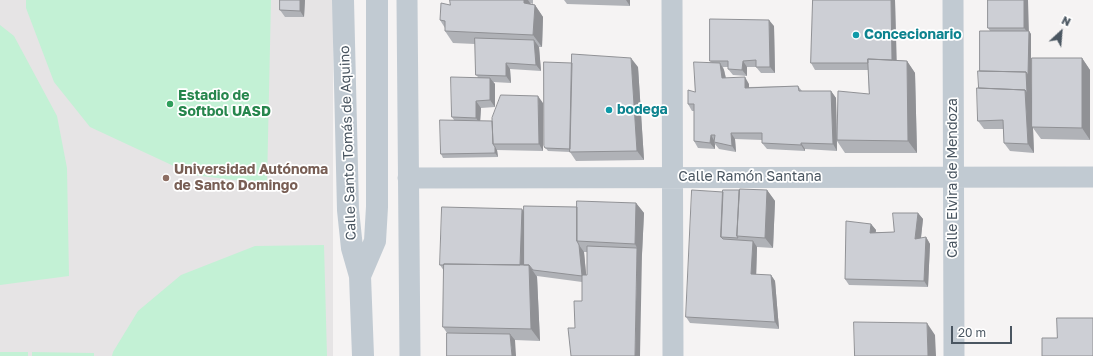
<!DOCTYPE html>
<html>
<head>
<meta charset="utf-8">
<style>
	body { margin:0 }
	#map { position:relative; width:1093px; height:356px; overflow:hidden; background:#f5f3f3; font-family:"Golos Text",sans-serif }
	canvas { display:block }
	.north { position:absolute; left:1041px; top:12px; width:40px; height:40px; -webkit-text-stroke:3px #fff; paint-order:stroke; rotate:26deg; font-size:11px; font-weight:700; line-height:16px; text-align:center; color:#4a5661 }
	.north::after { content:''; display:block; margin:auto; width:14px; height:18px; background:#4a5661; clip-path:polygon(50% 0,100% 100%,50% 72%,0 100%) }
	.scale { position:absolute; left:951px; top:326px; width:61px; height:18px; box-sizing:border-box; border:2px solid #4a5661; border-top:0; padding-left:5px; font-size:12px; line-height:14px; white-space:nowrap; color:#4a5661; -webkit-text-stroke:3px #fff; paint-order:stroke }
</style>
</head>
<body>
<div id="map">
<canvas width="1093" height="356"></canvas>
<div class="north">N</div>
<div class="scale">20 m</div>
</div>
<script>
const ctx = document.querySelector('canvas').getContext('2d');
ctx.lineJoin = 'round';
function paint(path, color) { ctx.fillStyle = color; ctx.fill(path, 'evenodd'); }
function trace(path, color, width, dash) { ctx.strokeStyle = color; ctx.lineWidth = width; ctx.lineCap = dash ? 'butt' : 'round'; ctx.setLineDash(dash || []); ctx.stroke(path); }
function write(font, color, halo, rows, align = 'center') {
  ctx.font = font + ' "Golos Text",sans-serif'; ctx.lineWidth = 3.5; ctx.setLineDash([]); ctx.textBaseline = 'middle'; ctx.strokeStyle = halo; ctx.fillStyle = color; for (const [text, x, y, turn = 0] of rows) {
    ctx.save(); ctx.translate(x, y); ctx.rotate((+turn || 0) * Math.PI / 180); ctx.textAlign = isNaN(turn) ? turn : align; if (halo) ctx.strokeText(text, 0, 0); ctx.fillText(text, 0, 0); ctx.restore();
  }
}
paint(new Path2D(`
	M 0,0 L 333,0 L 333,356 L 0,356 Z`), '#e6e4e5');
paint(new Path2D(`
	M 26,0 L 271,0 L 267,184 L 193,175 L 90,127 L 54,82 L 26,8 Z
	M 0,25 L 14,36 L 57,116 L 67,168 L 69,276 L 0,285 Z
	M 324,245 L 327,356 L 112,356 L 113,352 L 138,311 L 181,275 L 255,246 Z
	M 0,352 L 28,352 L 28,356 L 0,356 Z
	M 32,352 L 94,353 L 94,356 L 32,356 Z`), '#c3f1d5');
trace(new Path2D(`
	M 407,0 L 410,356
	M 672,0 L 673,356
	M 953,0 L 954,356
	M 408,178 L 1093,177`), '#c1cad2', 21);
trace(new Path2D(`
	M 343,0 L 348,210 L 352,248 L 360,276 L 363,356
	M 360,276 L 375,241 L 377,207 L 377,0`), '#c1cad2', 22);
paint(new Path2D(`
	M 305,0 L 304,17 L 285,17 L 280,10 Z
	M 450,0 L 533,0 L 533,4 L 530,3 L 531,4 L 535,5 L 543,17 L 542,47 L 539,47 L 541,71 L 510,69 L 511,83 L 493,82 L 495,84 L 495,107 L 481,108 L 480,121 L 492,121 L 543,103 L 543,151 L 497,150 L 498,157 L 443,158 L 441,154 L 454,120 L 452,117 L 478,77 L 476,75 L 475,44 L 453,43 L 445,31 L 445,28 L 440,20 L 450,5 Z
	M 564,0 L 630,0 L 630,6 L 567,4 Z
	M 813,0 L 895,0 L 896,60 L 907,61 L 915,73 L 917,153 L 845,153 L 837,141 L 837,151 L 805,149 L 805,151 L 767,149 L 762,143 L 762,140 L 735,139 L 736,152 L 719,149 L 715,144 L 715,149 L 698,148 L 694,141 L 694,111 L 692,111 L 688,104 L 712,63 L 710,61 L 774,26 L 775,73 L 761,73 L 756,67 L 747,67 L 747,76 L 733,75 L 728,69 L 728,67 L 723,67 L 724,70 L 726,78 L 749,84 L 749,87 L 798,86 L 802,91 L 831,91 L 836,98 L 837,139 L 869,94 L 868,70 L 815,70 L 811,63 Z
	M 988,0 L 1028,0 L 1028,31 L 1031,34 L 1031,79 L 1032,118 L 1082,58 L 1090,70 L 1090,140 L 1041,139 L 1033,128 L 1034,153 L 1010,151 L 1004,143 L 1003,129 L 984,129 L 978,121 L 979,88 L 980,71 L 990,31 L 988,28 Z
	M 638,67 L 644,160 L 576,161 L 570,152 L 548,151 L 544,146 Z
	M 739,190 L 767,190 L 775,201 L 773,248 L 757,247 L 756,275 L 771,275 L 775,281 L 779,329 L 690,323 L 686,317 L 723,192 Z
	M 636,203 L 644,213 L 642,254 L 575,328 L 582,301 L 582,282 L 537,276 L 540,341 L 515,340 L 447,333 L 443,327 L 444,271 L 440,265 L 524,212 ZM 584,252 L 587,252 L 587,275 L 586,275 Z
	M 918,213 L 923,219 L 921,238 L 926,237 L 930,244 L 928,287 L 849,285 L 845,279 L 871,224 L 876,230 L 876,232 L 894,232 Z`), '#b0b2b7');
paint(new Path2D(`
	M 300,0 L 305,0 L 304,17 L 300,11 Z
	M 524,0 L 528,0 L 532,6 L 524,3 Z
	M 626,0 L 630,0 L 630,6 Z
	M 891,0 L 895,0 L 897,70 L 892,63 Z
	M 1024,0 L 1028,0 L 1029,34 L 1024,28 Z
	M 535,5 L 543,17 L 542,47 L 533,35 Z
	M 769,20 L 774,26 L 775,73 L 770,67 Z
	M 1029,31 L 1031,34 L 1031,79 L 1034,153 L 1028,144 L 1025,90 Z
	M 534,40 L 539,47 L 541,71 L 536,65 Z
	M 631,58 L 638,67 L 644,160 L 637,151 Z
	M 1082,58 L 1090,70 L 1090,140 L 1082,128 Z
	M 743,61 L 747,67 L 747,76 L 742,70 Z
	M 907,61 L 915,73 L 917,153 L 908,141 Z
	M 506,63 L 510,69 L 511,83 L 506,76 Z
	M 720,63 L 724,70 L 727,84 L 722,78 Z
	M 745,77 L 749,84 L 749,94 L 745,88 Z
	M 490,78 L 495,84 L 495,107 L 490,100 Z
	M 831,91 L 836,98 L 837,151 L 833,144 Z
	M 538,96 L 543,103 L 543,151 L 539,144 Z
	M 476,101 L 481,108 L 480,124 L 476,118 Z
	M 731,133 L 735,139 L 736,152 L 732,146 Z
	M 711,135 L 715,142 L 714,142 L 715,144 L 715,149 L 710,143 Z
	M 801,143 L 805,149 L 805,151 L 801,145 Z
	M 495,147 L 497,150 L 498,157 L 495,153 Z
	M 767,190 L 775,201 L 773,248 L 765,238 Z
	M 636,203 L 644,213 L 642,254 L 640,356 L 635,356 L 637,248 L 635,244 Z
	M 522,209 L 528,218 L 524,269 L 520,266 Z
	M 918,213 L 923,219 L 920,246 L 915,239 Z
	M 871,224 L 876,230 L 874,239 L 870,233 Z
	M 926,237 L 930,244 L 928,287 L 924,281 Z
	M 753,241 L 757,247 L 756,281 L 751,274 Z
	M 579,245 L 584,252 L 587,283 L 582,276 Z
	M 529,265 L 537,277 L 540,341 L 531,329 Z
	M 771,275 L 775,281 L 779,329 L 775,322 Z
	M 927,323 L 935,335 L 936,356 L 928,356 Z
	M 510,334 L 515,340 L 516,356 L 512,356 Z`), '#909195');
const building = new Path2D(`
	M 280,0 L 300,0 L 300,11 L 280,10 Z
	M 450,0 L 524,0 L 524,3 L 535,5 L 533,35 L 445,31 L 445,21 L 440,20 L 441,3 L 450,5 Z
	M 813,0 L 891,0 L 892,60 L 868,59 L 868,63 L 811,63 Z
	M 988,0 L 1024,0 L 1024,28 L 988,28 Z
	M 710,19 L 769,20 L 770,67 L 756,67 L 756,60 L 743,61 L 742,70 L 728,69 L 728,61 L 710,61 Z
	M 980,31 L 1029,31 L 1028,75 L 1026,72 L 980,71 Z
	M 475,38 L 534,40 L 536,65 L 506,63 L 506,76 L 476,75 Z
	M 572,54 L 631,58 L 637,151 L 570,152 Z
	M 1032,58 L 1082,58 L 1082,128 L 1032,127 Z
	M 868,59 L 907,61 L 908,141 L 837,140 L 838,91 L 869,94 Z
	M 544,62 L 572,63 L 570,149 L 545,148 L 544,146 Z
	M 694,62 L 720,63 L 722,78 L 745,77 L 745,88 L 798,86 L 799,91 L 831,91 L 833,144 L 801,143 L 801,145 L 762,143 L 762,133 L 731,133 L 732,146 L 714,142 L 715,135 L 711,135 L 710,143 L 694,141 L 694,104 L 688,104 L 688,90 L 695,92 Z
	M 978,71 L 1026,72 L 1027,93 L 1025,90 L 979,88 Z
	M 451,77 L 490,78 L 490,100 L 476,101 L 476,118 L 452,117 Z
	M 977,88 L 1025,90 L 1028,144 L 1004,143 L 1003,120 L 978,121 Z
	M 501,95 L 538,96 L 539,144 L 493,144 L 492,118 Z
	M 440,120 L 492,121 L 493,144 L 495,147 L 495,153 L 441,154 Z
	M 740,189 L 767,190 L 765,238 L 737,236 Z
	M 692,190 L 723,192 L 721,237 L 723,239 L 753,241 L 751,274 L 771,275 L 775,322 L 686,317 Z
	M 723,190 L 739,190 L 737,236 L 738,238 L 721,237 Z
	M 577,201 L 636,203 L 635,244 L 577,241 Z
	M 524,206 L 577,207 L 577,241 L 579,245 L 582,276 L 582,275 L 587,275 L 587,246 L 637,248 L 635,356 L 571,356 L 568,328 L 575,328 L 574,301 L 582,301 L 582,276 L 533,270 L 529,265 L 524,265 Z
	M 442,207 L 522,209 L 520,265 L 444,264 L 444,265 L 440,265 Z
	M 893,213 L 918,213 L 915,239 L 926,237 L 924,281 L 845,279 L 846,221 L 871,224 L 870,233 L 894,232 Z
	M 444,264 L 529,265 L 531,329 L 443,327 Z
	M 1057,318 L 1093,318 L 1093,356 L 1042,356 L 1042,338 L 1057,338 Z
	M 854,322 L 927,323 L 928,356 L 855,356 Z
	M 447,333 L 510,334 L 512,356 L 447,356 Z`);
paint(building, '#cdcfd5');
trace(building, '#909195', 1);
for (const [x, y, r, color] of [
	[856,35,4,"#0f9aa8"],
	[170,104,4,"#2e9e5b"],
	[609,110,4,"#0f9aa8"],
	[166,178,4,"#8d6e63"]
]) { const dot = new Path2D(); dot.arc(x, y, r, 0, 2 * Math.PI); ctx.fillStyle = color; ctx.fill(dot); trace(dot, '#fff', 1.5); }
write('bold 14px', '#0d838f', '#fff', [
	["Concecionario",864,35],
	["bodega",617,110]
], 'left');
write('bold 14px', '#27864d', '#fff', [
	["Estadio de",178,96],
	["Softbol UASD",178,112]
], 'left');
write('14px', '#4a5661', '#fff', [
	["Calle Santo Tomás de Aquino",348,143,-92],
	["Calle Ramón Santana",750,177],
	["Calle Elvira de Mendoza",953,178,-90]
]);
write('bold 14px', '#785e54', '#fff', [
	["Universidad Autónoma",174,170],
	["de Santo Domingo",174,186]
], 'left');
</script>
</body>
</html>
